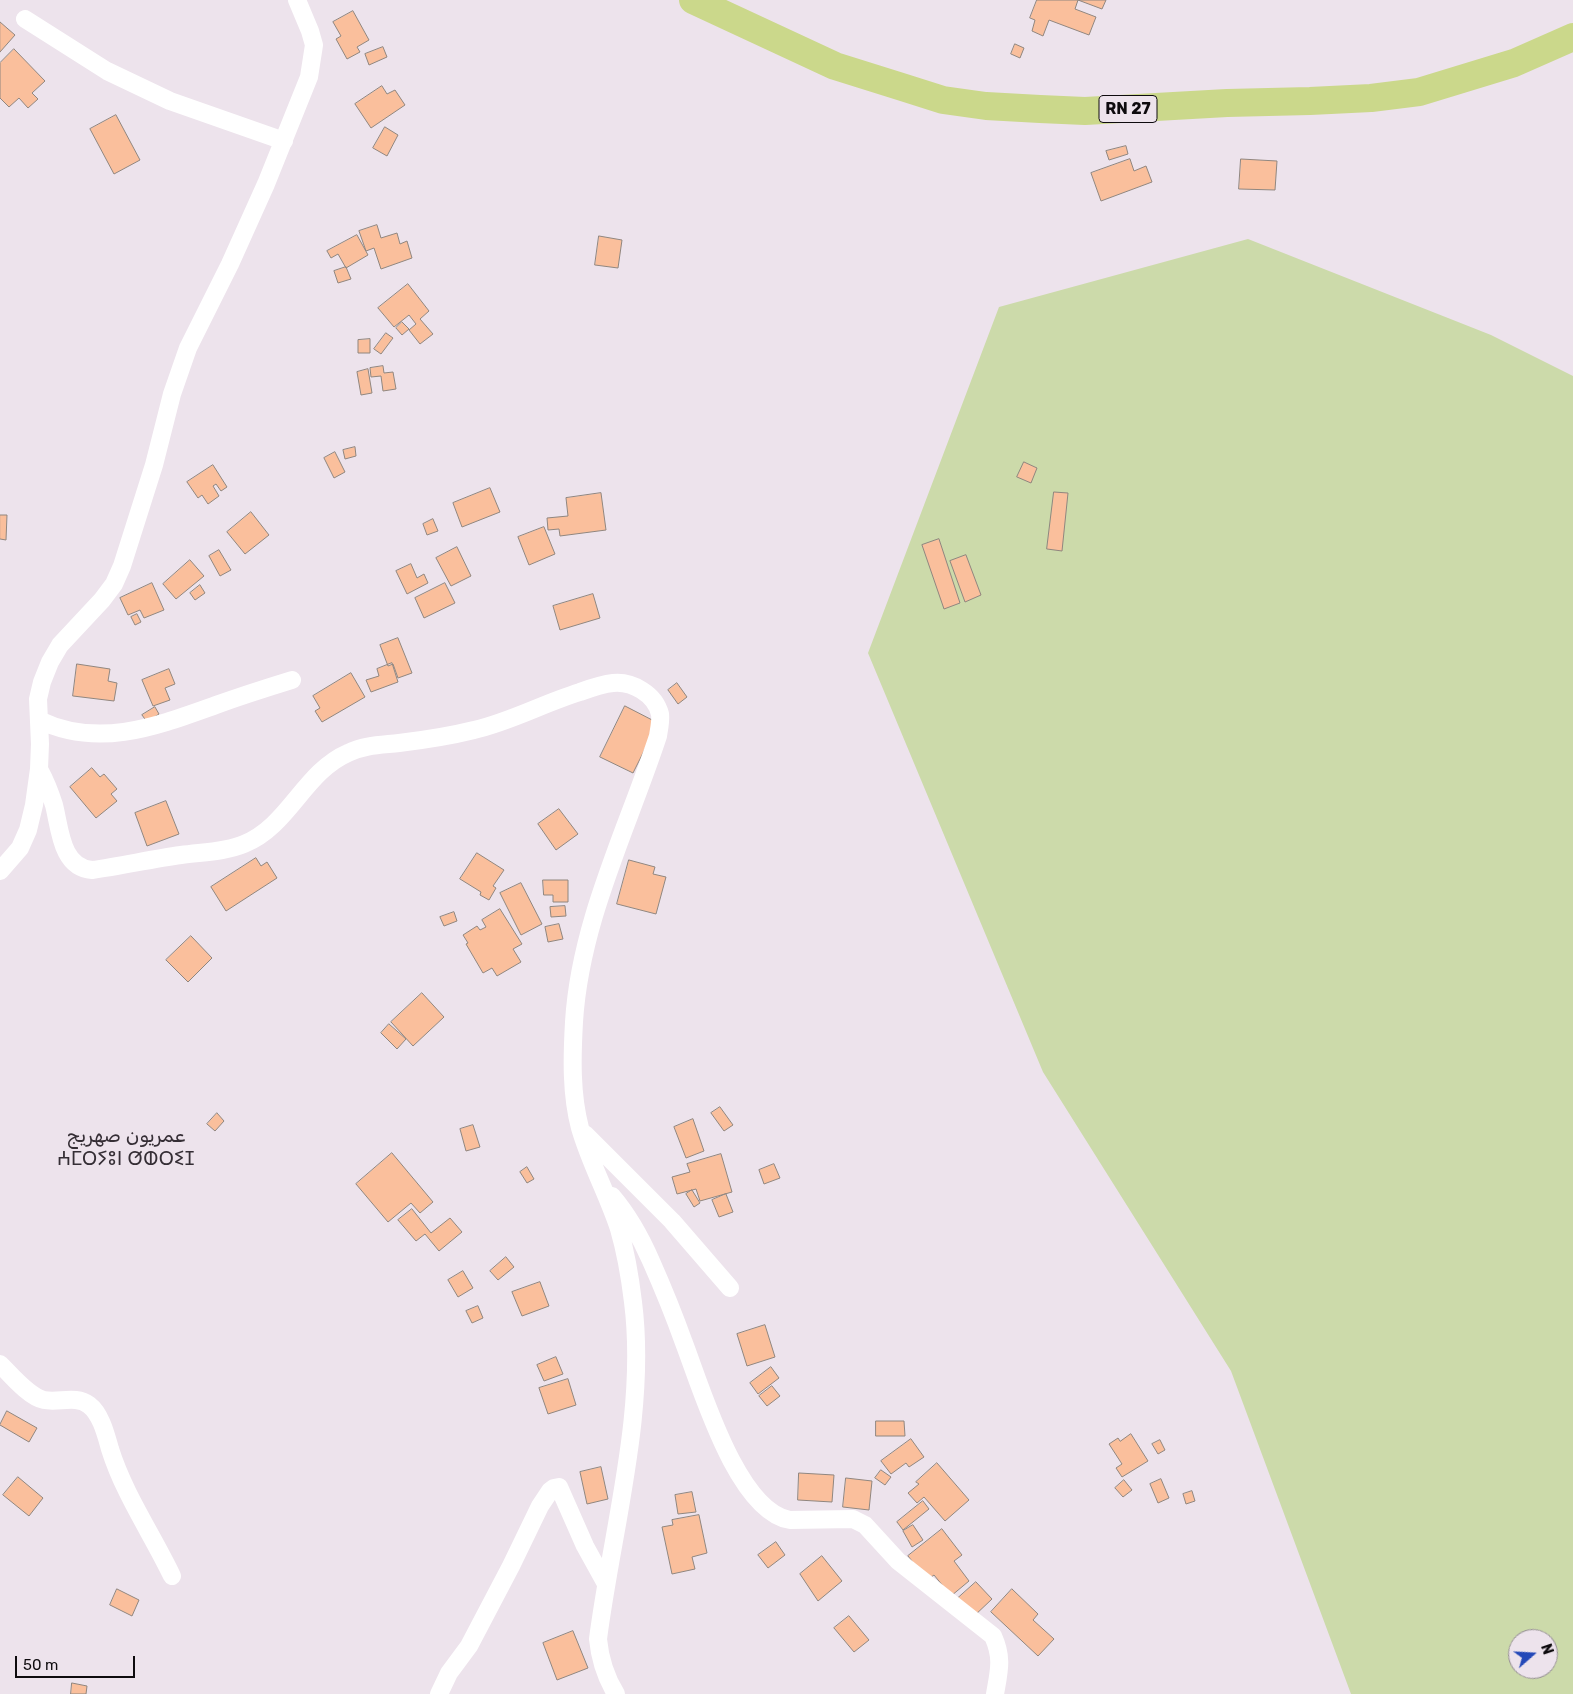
<!DOCTYPE html>
<html>
<head>
<meta charset="utf-8">
<style>
	body { margin:0 }
	#map { position:relative; width:1573px; height:1694px; overflow:hidden; background:#ede3ec; font-family:Rubik,sans-serif }
	canvas { display:block }
	.north { position:absolute; left:1508px; top:1629px; width:50px; height:50px; box-sizing:border-box; background:#ede3ec; border:1px solid #948d93; border-radius:50%; rotate:71deg; font-size:14px; font-weight:700; line-height:20px; text-align:center; color:#0e0b0e }
	.north::after { content:''; display:block; margin:auto; width:18px; height:22px; background:#2449b8; clip-path:polygon(50% 0,100% 100%,50% 72%,0 100%) }
	.scale { position:absolute; left:15px; top:1656px; width:120px; height:22px; box-sizing:border-box; border:2px solid #0e0b0e; border-top:0; padding-left:6px; font-size:15px; line-height:18px; white-space:nowrap; color:#0e0b0e; -webkit-text-stroke:4px #ede3ec; paint-order:stroke }
</style>
</head>
<body>
<div id="map">
<canvas width="1573" height="1694"></canvas>
<div class="north">N</div>
<div class="scale">50 m</div>
</div>
<script>
const ctx = document.querySelector('canvas').getContext('2d');
ctx.lineJoin = 'round';
function paint(path, color) { ctx.fillStyle = color; ctx.fill(path, 'evenodd'); }
function trace(path, color, width, dash) { ctx.strokeStyle = color; ctx.lineWidth = width; ctx.lineCap = dash ? 'butt' : 'round'; ctx.setLineDash(dash || []); ctx.stroke(path); }
function write(font, color, halo, rows, align = 'center') {
  ctx.font = font + ' Rubik,"Noto Naskh Arabic","Noto Sans Tifinagh",sans-serif'; ctx.lineWidth = 4; ctx.setLineDash([]); ctx.textBaseline = 'middle'; ctx.strokeStyle = halo; ctx.fillStyle = color; for (const [text, x, y, turn = 0] of rows) {
    ctx.save(); ctx.translate(x, y); ctx.rotate((+turn || 0) * Math.PI / 180); ctx.textAlign = isNaN(turn) ? turn : align; if (halo) ctx.strokeText(text, 0, 0); ctx.fillText(text, 0, 0); ctx.restore();
  }
}
paint(new Path2D(`
	M 1248,239 L 1491,335 L 1573,376 L 1573,1694 L 1351,1694 L 1231,1371 L 1043,1072 L 868,653 L 999,307 ZM 1518,1639 L 1548,1639 L 1548,1669 L 1518,1669 Z`), '#ccdaaa');
const building = new Path2D(`
	M 1037,0 L 1106,0 L 1102,9 L 1078,0 L 1075,9 L 1096,17 L 1089,35 L 1049,20 L 1043,36 L 1032,31 L 1035,20 L 1030,18 Z
	M 353,11 L 369,40 L 357,47 L 360,52 L 347,59 L 336,39 L 341,36 L 333,22 Z
	M 0,22 L 15,35 L 0,52 Z
	M 1015,44 L 1024,48 L 1020,58 L 1011,54 Z
	M 383,47 L 387,57 L 369,65 L 365,54 Z
	M 14,49 L 45,81 L 32,93 L 38,99 L 28,108 L 19,98 L 9,107 L 0,98 L 0,63 Z
	M 382,86 L 387,94 L 395,90 L 405,105 L 371,128 L 355,104 Z
	M 116,115 L 140,160 L 114,174 L 90,129 Z
	M 385,127 L 398,135 L 387,156 L 373,148 Z
	M 1126,146 L 1128,154 L 1109,160 L 1106,151 Z
	M 1130,159 L 1134,171 L 1146,166 L 1152,182 L 1101,201 L 1091,173 Z
	M 1241,159 L 1277,161 L 1275,190 L 1239,189 Z
	M 377,225 L 381,238 L 397,233 L 400,244 L 407,241 L 412,258 L 381,269 L 374,248 L 366,251 L 359,231 Z
	M 357,235 L 368,255 L 346,268 L 338,254 L 331,258 L 327,251 Z
	M 599,236 L 622,240 L 618,268 L 595,265 Z
	M 346,267 L 351,279 L 338,283 L 334,271 Z
	M 408,284 L 429,311 L 420,319 L 433,334 L 420,344 L 409,330 L 416,324 L 409,315 L 394,327 L 378,308 Z
	M 402,322 L 409,329 L 402,335 L 396,328 Z
	M 386,333 L 393,338 L 381,354 L 374,349 Z
	M 370,339 L 370,353 L 358,353 L 358,340 Z
	M 383,366 L 384,373 L 393,372 L 396,389 L 383,391 L 381,376 L 371,377 L 370,368 Z
	M 368,369 L 372,393 L 361,395 L 357,372 Z
	M 355,447 L 356,456 L 345,459 L 343,450 Z
	M 335,452 L 345,472 L 334,478 L 324,458 Z
	M 1024,462 L 1037,468 L 1031,483 L 1017,477 Z
	M 213,465 L 227,487 L 221,491 L 216,484 L 213,486 L 219,496 L 208,504 L 202,495 L 198,498 L 187,482 Z
	M 490,488 L 500,512 L 462,527 L 453,503 Z
	M 1054,492 L 1068,493 L 1062,551 L 1047,549 Z
	M 601,493 L 606,530 L 560,536 L 559,529 L 548,530 L 547,518 L 568,516 L 566,498 Z
	M 251,512 L 269,535 L 245,554 L 227,532 Z
	M 0,515 L 7,515 L 6,540 L 0,539 Z
	M 433,519 L 438,531 L 427,535 L 423,524 Z
	M 544,527 L 555,554 L 529,565 L 518,537 Z
	M 939,539 L 960,603 L 944,609 L 922,545 Z
	M 457,547 L 471,576 L 451,586 L 436,558 Z
	M 219,550 L 231,570 L 220,576 L 209,556 Z
	M 966,555 L 981,595 L 965,602 L 950,561 Z
	M 190,560 L 204,576 L 176,599 L 163,584 Z
	M 411,564 L 417,578 L 424,574 L 428,583 L 407,594 L 396,571 Z
	M 152,583 L 164,610 L 144,618 L 140,610 L 128,615 L 120,598 Z
	M 445,583 L 455,603 L 424,618 L 415,598 Z
	M 200,585 L 205,593 L 195,600 L 190,593 Z
	M 593,594 L 600,618 L 560,630 L 553,606 Z
	M 137,614 L 141,622 L 135,625 L 131,617 Z
	M 398,638 L 412,673 L 398,678 L 393,664 L 388,666 L 380,645 Z
	M 392,663 L 398,682 L 371,692 L 366,680 L 379,676 L 377,669 Z
	M 77,664 L 110,669 L 108,681 L 117,683 L 114,701 L 73,696 Z
	M 169,669 L 175,684 L 165,688 L 170,700 L 153,706 L 142,680 Z
	M 351,673 L 365,697 L 322,722 L 315,711 L 320,708 L 313,696 Z
	M 677,683 L 687,697 L 678,704 L 668,690 Z
	M 625,706 L 658,723 L 633,773 L 600,757 Z
	M 155,707 L 159,714 L 147,722 L 142,715 Z
	M 92,768 L 100,777 L 104,774 L 117,789 L 111,794 L 117,801 L 96,818 L 70,787 Z
	M 166,801 L 179,834 L 147,846 L 135,813 Z
	M 559,809 L 578,834 L 556,850 L 538,824 Z
	M 477,853 L 504,870 L 493,886 L 496,888 L 489,900 L 480,895 L 481,892 L 460,879 Z
	M 256,858 L 261,866 L 267,862 L 277,878 L 226,911 L 211,887 Z
	M 629,860 L 655,867 L 653,874 L 666,877 L 656,914 L 617,904 Z
	M 543,880 L 568,880 L 568,902 L 553,902 L 553,895 L 544,895 Z
	M 521,883 L 542,924 L 521,935 L 500,893 Z
	M 565,906 L 566,916 L 551,917 L 550,907 Z
	M 500,909 L 522,944 L 513,949 L 521,962 L 497,976 L 492,968 L 483,973 L 466,944 L 468,943 L 463,935 L 477,926 L 480,930 L 486,927 L 482,920 Z
	M 454,912 L 457,921 L 444,926 L 440,917 Z
	M 559,924 L 563,939 L 548,942 L 545,927 Z
	M 191,936 L 212,958 L 188,982 L 166,960 Z
	M 422,993 L 444,1017 L 413,1046 L 391,1022 Z
	M 389,1024 L 406,1039 L 397,1049 L 381,1033 Z
	M 720,1107 L 733,1125 L 724,1131 L 711,1113 Z
	M 217,1113 L 224,1121 L 215,1131 L 207,1124 Z
	M 693,1119 L 704,1151 L 686,1158 L 674,1127 Z
	M 473,1125 L 480,1147 L 466,1151 L 460,1129 Z
	M 392,1153 L 433,1202 L 420,1213 L 411,1203 L 388,1222 L 356,1184 Z
	M 721,1154 L 732,1192 L 700,1201 L 696,1189 L 677,1194 L 672,1177 L 690,1172 L 687,1164 Z
	M 774,1164 L 780,1178 L 764,1184 L 759,1170 Z
	M 527,1167 L 534,1179 L 527,1183 L 520,1172 Z
	M 692,1190 L 700,1203 L 694,1207 L 686,1194 Z
	M 726,1194 L 733,1212 L 719,1217 L 712,1200 Z
	M 412,1209 L 431,1233 L 450,1218 L 462,1232 L 439,1251 L 425,1234 L 416,1241 L 398,1220 Z
	M 506,1257 L 514,1267 L 498,1280 L 490,1271 Z
	M 463,1271 L 473,1288 L 458,1297 L 448,1280 Z
	M 540,1282 L 549,1306 L 522,1316 L 512,1292 Z
	M 478,1306 L 483,1318 L 472,1323 L 466,1311 Z
	M 765,1325 L 775,1357 L 747,1366 L 737,1334 Z
	M 556,1357 L 563,1374 L 544,1381 L 537,1365 Z
	M 771,1367 L 779,1378 L 758,1394 L 750,1383 Z
	M 568,1379 L 576,1405 L 548,1414 L 539,1388 Z
	M 772,1386 L 780,1396 L 767,1406 L 759,1396 Z
	M 7,1411 L 37,1428 L 29,1442 L 0,1425 Z
	M 876,1421 L 904,1421 L 905,1436 L 876,1436 Z
	M 1131,1434 L 1148,1461 L 1122,1477 L 1116,1468 L 1122,1464 L 1109,1444 L 1118,1438 L 1120,1441 Z
	M 911,1439 L 924,1457 L 909,1467 L 906,1463 L 891,1474 L 881,1461 Z
	M 1160,1440 L 1165,1450 L 1158,1454 L 1152,1444 Z
	M 937,1463 L 969,1500 L 945,1521 L 924,1497 L 917,1503 L 908,1493 L 919,1484 L 916,1482 Z
	M 601,1467 L 608,1499 L 587,1504 L 580,1472 Z
	M 881,1470 L 891,1477 L 885,1485 L 875,1478 Z
	M 799,1473 L 834,1475 L 832,1502 L 798,1500 Z
	M 18,1477 L 43,1498 L 29,1516 L 3,1495 Z
	M 846,1478 L 872,1481 L 869,1510 L 843,1507 Z
	M 1161,1479 L 1169,1498 L 1158,1503 L 1150,1484 Z
	M 1124,1480 L 1132,1490 L 1123,1497 L 1115,1488 Z
	M 1192,1491 L 1195,1501 L 1186,1504 L 1183,1494 Z
	M 692,1492 L 696,1512 L 678,1514 L 675,1495 Z
	M 923,1501 L 929,1509 L 903,1530 L 897,1522 Z
	M 699,1515 L 707,1553 L 692,1557 L 695,1569 L 672,1574 L 662,1527 L 673,1525 L 672,1520 Z
	M 913,1525 L 923,1540 L 912,1547 L 903,1531 Z
	M 942,1529 L 962,1555 L 954,1561 L 969,1581 L 951,1596 L 934,1575 L 927,1580 L 908,1556 Z
	M 776,1542 L 785,1555 L 768,1568 L 758,1555 Z
	M 822,1556 L 842,1581 L 818,1601 L 800,1574 Z
	M 976,1582 L 992,1599 L 973,1617 L 957,1599 Z
	M 117,1589 L 139,1600 L 132,1616 L 110,1605 Z
	M 1012,1589 L 1038,1614 L 1033,1620 L 1054,1639 L 1038,1656 L 991,1612 Z
	M 849,1616 L 869,1640 L 854,1652 L 834,1628 Z
	M 573,1631 L 588,1668 L 557,1680 L 543,1643 Z
	M 72,1683 L 87,1686 L 86,1694 L 71,1694 Z`);
paint(building, '#fabf9c');
trace(building, '#90867f', 1);
trace(new Path2D(`
	M 25,19 L 107,71 L 170,101 L 284,141
	M 39,720 C 99,749 157,726 216,705 C 241,696 266,688 292,680
	M 39,769 C 45,780 50,792 54,805 C 60,828 61,868 92,870 C 122,866 151,859 181,855 C 202,852 225,852 244,844 C 289,826 304,772 348,753 C 364,745 382,745 399,743 C 424,740 450,736 474,730 C 510,722 544,703 580,692 C 591,688 602,684 613,683 C 632,681 655,694 660,714 C 661,721 659,729 658,736 C 627,830 580,922 574,1022 C 572,1057 571,1094 580,1128 C 590,1163 608,1195 619,1229 C 626,1253 630,1277 633,1302 C 647,1412 612,1530 598,1639 C 600,1660 605,1676 616,1694
	M 0,871 L 20,848 L 28,830 L 34,805 L 39,769 L 40,744 L 38,699 L 42,682 L 50,662 L 60,645 L 102,600 L 114,584 L 122,566 L 154,465 L 172,394 L 188,348 L 230,264 L 266,184 L 309,77 L 314,45 L 310,31 L 297,0
	M 585,1134 L 672,1221 L 730,1288
	M 612,1196 C 629,1216 641,1238 651,1261 C 663,1288 674,1315 684,1343 C 701,1387 737,1511 790,1520 L 853,1519 L 865,1525 L 898,1561 L 993,1636 C 1003,1658 999,1671 995,1694
	M 0,1364 C 11,1375 29,1397 44,1400 C 59,1403 76,1395 89,1405 C 101,1414 106,1435 110,1449 C 124,1494 152,1534 172,1576
	M 439,1694 L 449,1673 L 469,1646 L 511,1566 L 540,1506 L 550,1491 L 554,1488 L 559,1487 L 585,1546 L 606,1584`), '#fff', 18);
trace(new Path2D(`
	M 693,0 L 835,66 L 902,87 L 943,100 L 986,106 L 1040,109 L 1085,111 L 1227,103 L 1310,101 L 1371,98 L 1419,92 L 1514,63 L 1573,37`), '#cbd88b', 28);
for (const [x, y, w] of [
	[1128,109,58]
]) { const box = new Path2D(); box.roundRect(x - w / 2, y - 13.5, w, 27, 4); ctx.fillStyle = '#ede3ec'; ctx.fill(box); trace(box, '#0e0b0e', 1); }
write('bold 16px', '#0e0b0e', null, [
	["RN 27",1128,109]
]);
write('20px', '#352e35', '#ede3ec', [
	["عمريون صهريج",126,1136],
	["ⵄⵎⵔⵢⵓⵏ ⵚⵀⵔⵉⵊ",126,1159]
]);
</script>
</body>
</html>
